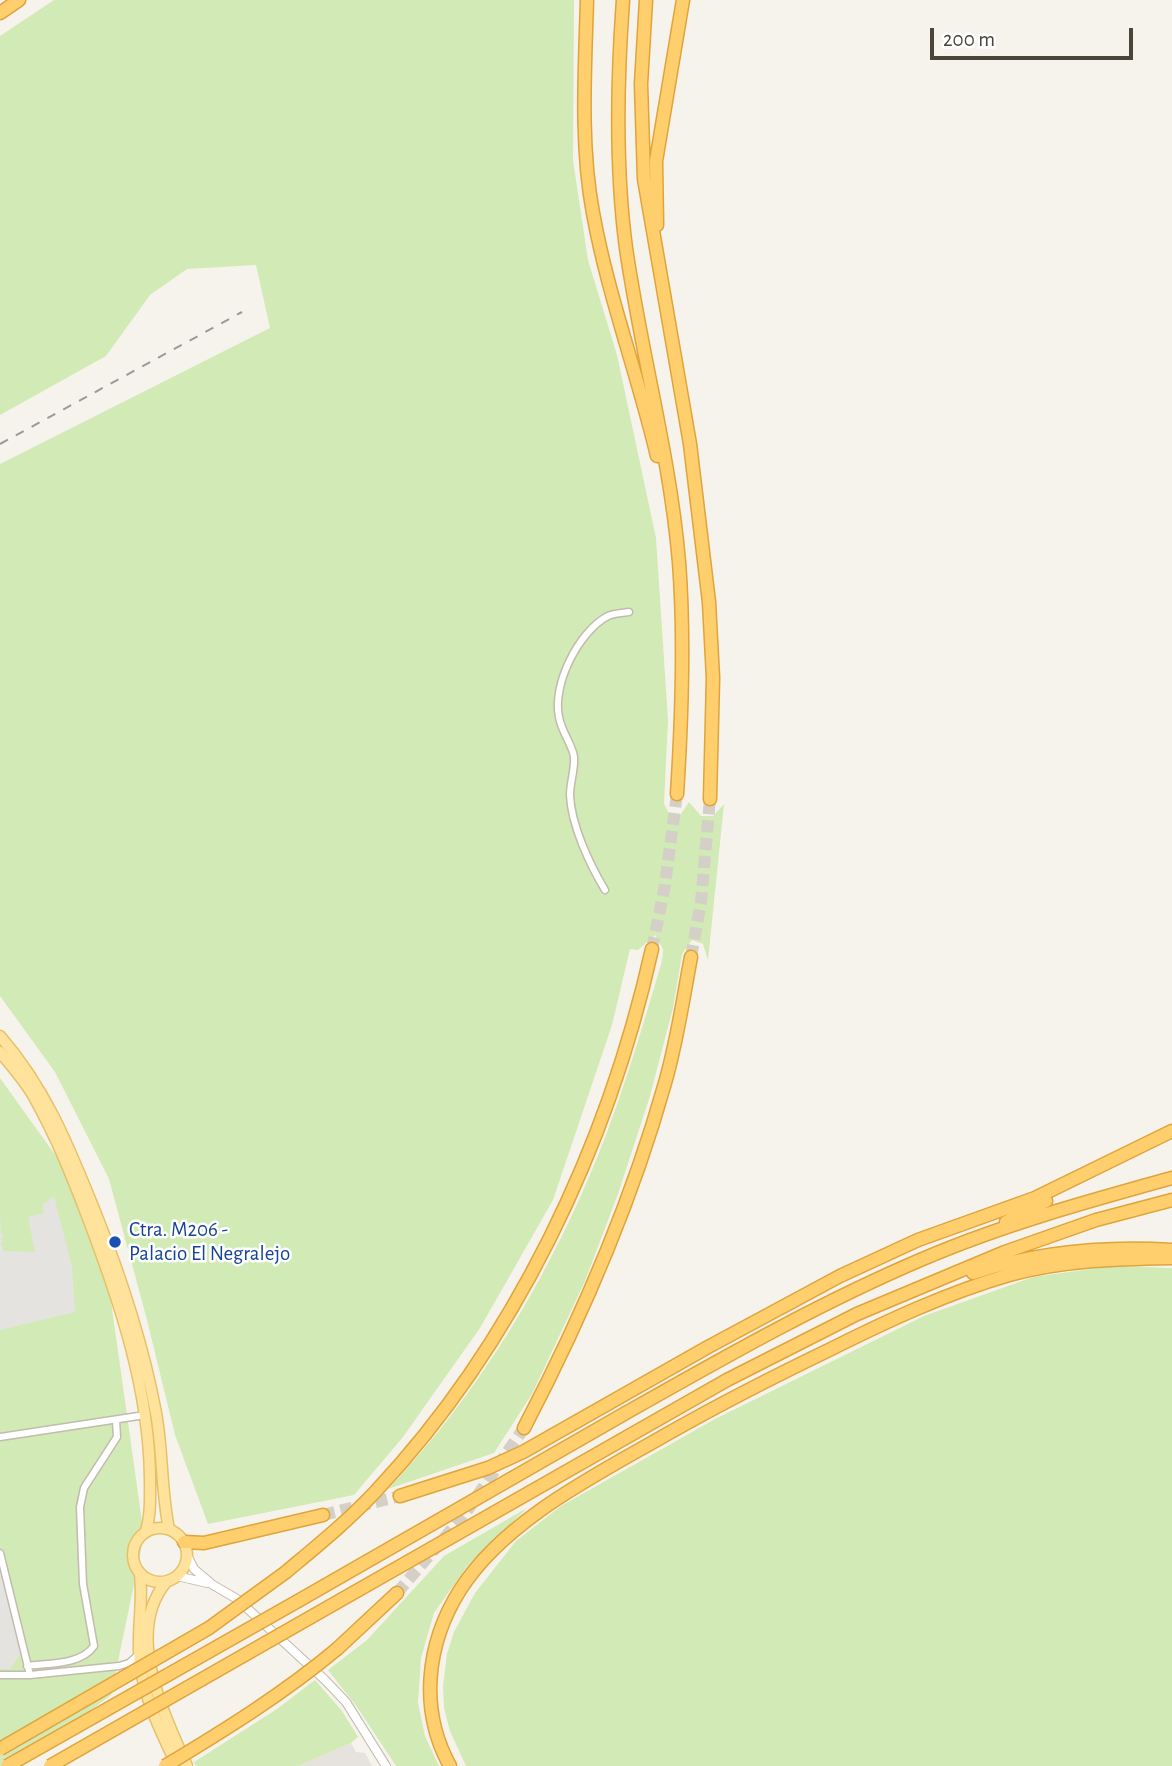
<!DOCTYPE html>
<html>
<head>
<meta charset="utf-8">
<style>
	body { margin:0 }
	#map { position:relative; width:1172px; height:1766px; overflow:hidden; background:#f6f3ec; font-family:"Alegreya Sans",sans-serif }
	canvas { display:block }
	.scale { position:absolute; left:930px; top:28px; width:203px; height:32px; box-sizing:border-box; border:4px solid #4b4439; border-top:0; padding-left:9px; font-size:21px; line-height:24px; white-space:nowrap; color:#4b4439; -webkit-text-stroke:5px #fff; paint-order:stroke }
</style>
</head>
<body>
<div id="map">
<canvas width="1172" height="1766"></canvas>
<div class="scale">200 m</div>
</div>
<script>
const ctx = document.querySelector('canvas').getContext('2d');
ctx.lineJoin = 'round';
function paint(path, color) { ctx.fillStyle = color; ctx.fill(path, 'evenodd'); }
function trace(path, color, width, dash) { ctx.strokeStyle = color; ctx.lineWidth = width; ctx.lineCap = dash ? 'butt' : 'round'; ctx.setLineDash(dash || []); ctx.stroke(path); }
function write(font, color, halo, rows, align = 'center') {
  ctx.font = font + ' "Alegreya Sans",sans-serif'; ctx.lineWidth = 5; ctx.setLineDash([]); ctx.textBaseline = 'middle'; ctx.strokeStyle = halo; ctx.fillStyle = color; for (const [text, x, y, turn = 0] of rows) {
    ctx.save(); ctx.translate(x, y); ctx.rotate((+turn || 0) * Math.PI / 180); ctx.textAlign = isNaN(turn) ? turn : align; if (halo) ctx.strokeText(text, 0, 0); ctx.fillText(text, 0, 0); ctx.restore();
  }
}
paint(new Path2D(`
	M 351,1743 L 356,1752 L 365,1753 L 372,1766 L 298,1766 Z`), '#e6e2dd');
paint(new Path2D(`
	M 54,0 L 574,0 L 573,160 L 588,260 L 617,355 L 656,538 L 668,720 L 664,804 L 671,817 L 679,817 L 689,802 L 701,816 L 713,816 L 724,804 L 708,960 L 703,944 L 692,940 L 682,954 L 673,1008 L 650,1096 L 618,1194 L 585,1281 L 532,1394 L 494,1453 L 388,1489 C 479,1394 550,1275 599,1153 C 624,1090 643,1025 662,961 L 663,949 L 655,935 L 638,950 L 630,949 L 612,1025 L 553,1200 L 480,1328 L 403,1437 L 354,1495 L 208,1524 L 175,1435 L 147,1320 L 109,1179 L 55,1072 L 0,996 L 0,464 L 270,328 L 256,265 L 187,269 L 150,295 L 106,356 L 0,415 L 0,36 Z
	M 0,1078 L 99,1216 L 144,1536 L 111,1695 L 15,1766 L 0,1766 Z
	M 1113,1266 L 1172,1268 L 1172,1766 L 466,1766 L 450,1731 L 444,1708 L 443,1686 L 447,1654 L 454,1632 L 475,1593 L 516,1541 L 561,1506 L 715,1419 L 924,1316 L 1033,1277 Z
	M 527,1508 L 468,1565 L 434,1613 L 421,1658 L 418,1703 L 425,1736 L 439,1766 L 396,1766 L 357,1707 L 328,1670 L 367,1640 L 444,1556 Z
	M 315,1680 L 342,1711 L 358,1737 L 351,1743 L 298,1766 L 196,1766 L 194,1762 L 277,1709 Z`), '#d2eab5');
paint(new Path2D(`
	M 54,1196 L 72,1267 L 75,1312 L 0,1330 L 0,1213 L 1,1234 L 3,1234 L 1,1246 L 3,1246 L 3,1251 L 35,1252 L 28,1217 L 44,1213 L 42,1205 Z
	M 0,1566 L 21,1653 L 10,1669 L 0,1669 Z`), '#e5e3e0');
trace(new Path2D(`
	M 652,949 L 665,885 L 677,794
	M 691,957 L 701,902 L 710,799
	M 323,1515 L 400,1496
	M 397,1593 L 464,1515 L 524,1428`), '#d4d0c8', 12, [12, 6]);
const minor = new Path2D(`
	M 605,890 C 590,865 571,825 570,795 C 570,782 575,770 574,757 C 573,746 561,731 559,717 C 552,684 579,631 608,616 C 614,613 623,613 629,612
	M 0,1437 L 145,1415
	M 0,1553 L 30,1675 L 119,1666 L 129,1663 L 139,1654
	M 27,1666 C 49,1663 81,1665 94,1646 L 83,1584 L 80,1507 L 84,1488 L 117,1437 L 116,1420
	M 0,1675 L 30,1675`);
const tertiary = new Path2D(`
	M 187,1555 L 194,1569 L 213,1585 L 237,1599 L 325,1680 L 346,1702 L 386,1766
	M 177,1576 L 207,1583`);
const primary = new Path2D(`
	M 0,1036 C 46,1089 68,1145 94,1209 C 120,1274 143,1343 156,1413 C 163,1451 161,1491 169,1529
	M 0,1052 C 12,1067 26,1082 35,1099 C 57,1138 73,1179 89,1221 C 120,1303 149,1389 150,1478 C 150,1496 151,1514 146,1531
	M133 1555a27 27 0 1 1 54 0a27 27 0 1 1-54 0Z
	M 140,1574 C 143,1600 138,1625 139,1651 C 140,1691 160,1730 177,1766
	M 167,1581 C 123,1632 164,1714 187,1766`);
const motorway = new Path2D(`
	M 587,0 C 585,70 580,144 593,213 C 608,296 638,375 657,456
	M 623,0 C 617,82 615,166 626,248 C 641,353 670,456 679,562 C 685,639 682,717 677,794
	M 646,0 L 641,84 L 644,179 L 690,444 L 709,602 L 713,678 L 710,799
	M 0,13 L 19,0
	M 657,225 L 656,161 L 683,0
	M 1006,1222 L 1046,1201
	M 973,1273 C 1037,1252 1105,1246 1172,1250
	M 524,1428 C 582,1317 631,1204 665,1083 C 677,1042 683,999 691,957
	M 400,1496 L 488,1468 L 523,1452 L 708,1347 L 840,1276 L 918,1240 L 1035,1198 L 1172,1131
	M 184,1542 L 204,1543 L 323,1515
	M 286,1572 C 317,1546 348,1521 376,1491 C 515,1343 608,1146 652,949
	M 298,1601 C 407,1539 515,1476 624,1414 C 723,1358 821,1302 925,1258 C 1005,1224 1089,1201 1172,1178
	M 311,1617 L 727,1380 L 857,1314 L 1005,1252 L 1096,1220 L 1172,1200
	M 337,1649 L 397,1593
	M 450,1766 C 419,1710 426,1644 460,1590 C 505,1519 598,1474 669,1433 C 722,1403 775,1376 829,1350 C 887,1321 947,1293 1009,1275 C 1063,1260 1117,1259 1172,1258`);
trace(minor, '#c2bbae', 9);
trace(tertiary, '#c2bbae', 10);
trace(primary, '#e6c16a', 13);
trace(motorway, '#e0a43c', 15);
trace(minor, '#fff', 6);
trace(tertiary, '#fff', 8);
trace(primary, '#ffe39c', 10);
trace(motorway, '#ffcf6e', 12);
trace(new Path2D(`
	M 0,444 L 242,312`), '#9a9a9a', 2, [9, 9]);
const motorwayBridge = new Path2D(`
	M 0,1749 L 209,1628 L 286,1572
	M 7,1766 L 298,1601
	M 50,1766 L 311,1617
	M 165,1766 C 225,1730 283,1694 337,1649`);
trace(motorwayBridge, '#e0a43c', 15, []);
trace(motorwayBridge, '#ffcf6e', 12);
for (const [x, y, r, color] of [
	[115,1242,7,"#1a4fb4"]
]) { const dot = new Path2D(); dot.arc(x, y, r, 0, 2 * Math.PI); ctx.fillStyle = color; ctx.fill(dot); trace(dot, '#fff', 2.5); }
write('21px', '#164399', '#fff', [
	["Ctra. M206 -",129,1230],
	["Palacio El Negralejo",129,1254]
], 'left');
</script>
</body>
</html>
